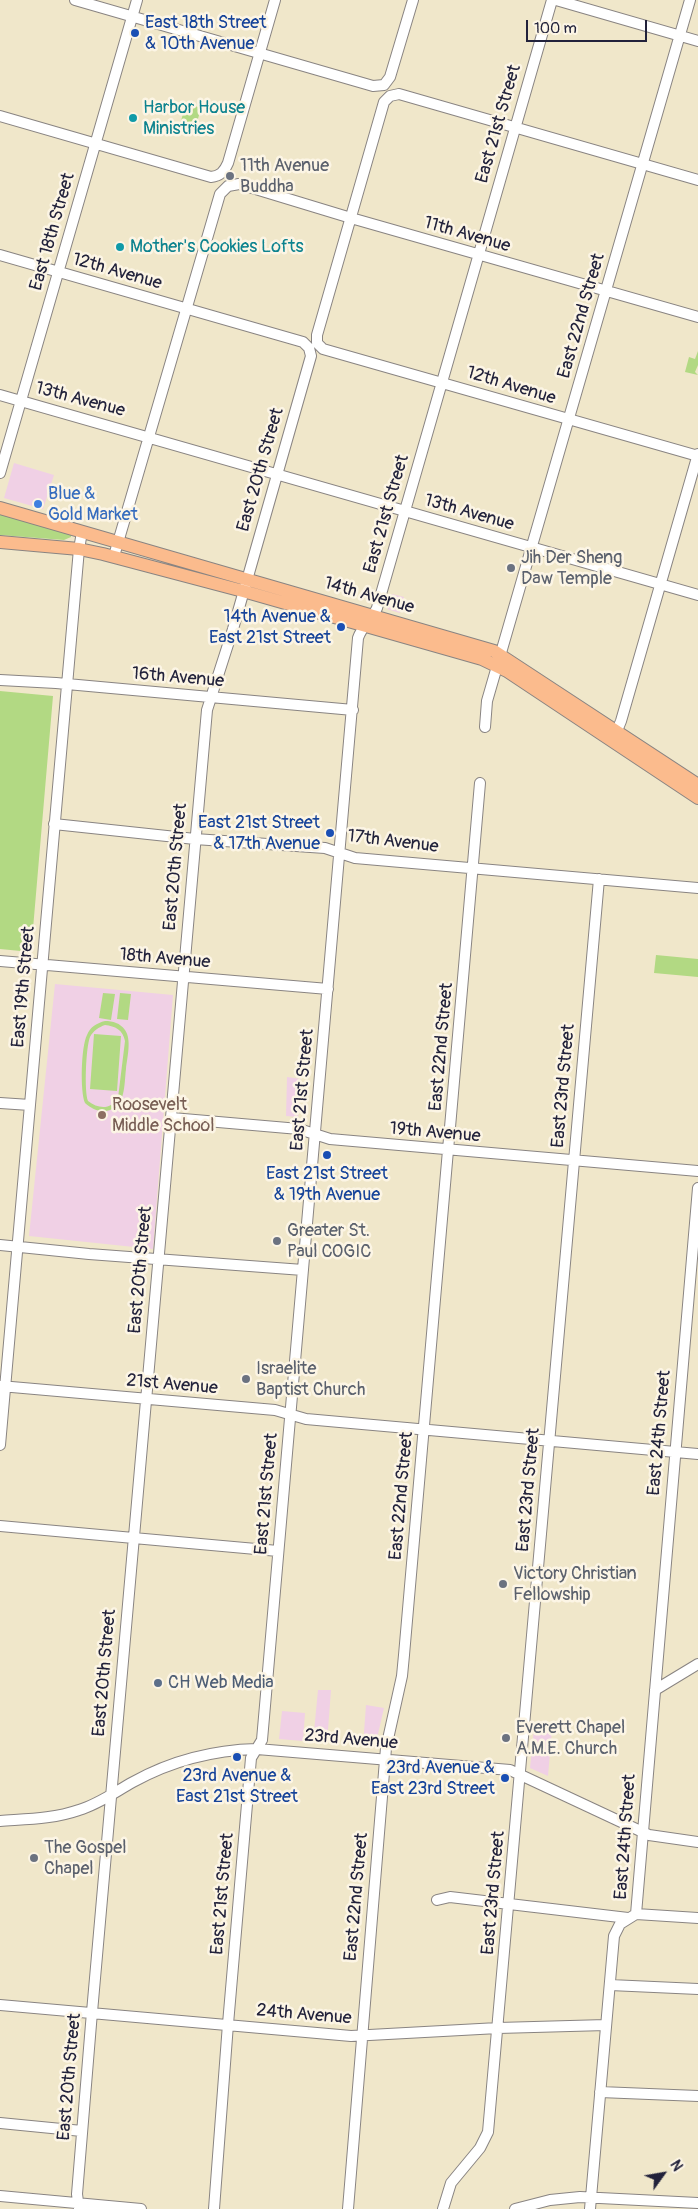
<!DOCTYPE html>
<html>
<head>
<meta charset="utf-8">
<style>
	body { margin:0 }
	#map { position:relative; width:698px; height:2209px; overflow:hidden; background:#f0e7ca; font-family:Pangolin,sans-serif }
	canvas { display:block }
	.north { position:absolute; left:638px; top:2149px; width:50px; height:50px; -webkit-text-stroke:4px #fcf5e5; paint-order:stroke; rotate:58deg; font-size:14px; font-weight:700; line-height:20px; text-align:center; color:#22223b }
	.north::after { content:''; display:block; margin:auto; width:18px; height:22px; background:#22223b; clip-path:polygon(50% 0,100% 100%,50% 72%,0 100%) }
	.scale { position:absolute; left:526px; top:20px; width:121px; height:22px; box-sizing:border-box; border:2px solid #22223b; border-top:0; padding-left:6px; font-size:15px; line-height:18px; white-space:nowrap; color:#22223b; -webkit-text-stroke:4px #fcf5e5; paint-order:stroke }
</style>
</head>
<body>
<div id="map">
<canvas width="698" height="2209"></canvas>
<div class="north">N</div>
<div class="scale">100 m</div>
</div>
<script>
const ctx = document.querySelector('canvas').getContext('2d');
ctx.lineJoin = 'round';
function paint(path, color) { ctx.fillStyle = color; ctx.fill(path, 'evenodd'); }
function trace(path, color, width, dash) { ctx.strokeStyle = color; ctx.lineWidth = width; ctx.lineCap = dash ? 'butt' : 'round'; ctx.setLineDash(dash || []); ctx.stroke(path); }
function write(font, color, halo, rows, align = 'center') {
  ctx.font = font + ' Pangolin,sans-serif'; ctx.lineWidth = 5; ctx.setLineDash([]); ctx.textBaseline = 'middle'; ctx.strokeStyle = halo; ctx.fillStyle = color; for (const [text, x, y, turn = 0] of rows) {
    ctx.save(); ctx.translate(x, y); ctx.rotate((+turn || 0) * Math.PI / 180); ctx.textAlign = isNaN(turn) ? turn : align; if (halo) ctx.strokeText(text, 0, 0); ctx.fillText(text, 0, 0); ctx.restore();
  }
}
paint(new Path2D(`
	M 14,463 L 54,475 L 43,509 L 4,498 Z
	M 392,594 L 404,597 L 400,613 L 387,609 Z
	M 55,984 L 173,995 L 153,1249 L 29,1236 Z
	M 287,1077 L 301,1079 L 298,1117 L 286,1116 Z
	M 318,1690 L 331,1690 L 327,1743 L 313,1742 Z
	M 366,1705 L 384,1708 L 375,1747 L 363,1746 Z
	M 282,1711 L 305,1713 L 303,1741 L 279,1739 Z
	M 534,1728 L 552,1730 L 548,1776 L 530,1768 Z`), '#f0d0e5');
paint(new Path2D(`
	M 186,103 L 201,108 L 194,133 L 179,128 Z
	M 698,351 L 698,365 L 695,372 L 698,375 L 685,372 L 689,357 L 695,359 Z
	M 0,513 L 71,535 L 71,537 L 64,540 L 0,535 Z
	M 0,691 L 53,696 L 31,952 L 0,949 Z
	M 656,955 L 698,959 L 698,977 L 654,973 Z
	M 103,993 L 115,994 L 111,1020 L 99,1018 Z
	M 120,993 L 131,994 L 128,1020 L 117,1019 Z
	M 105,1021 C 113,1021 120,1023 125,1030 C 132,1040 127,1058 126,1069 C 124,1085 126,1108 106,1111 C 97,1112 91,1108 85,1103 C 80,1092 81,1046 87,1035 C 90,1027 97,1023 105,1021 ZM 105,1025 C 115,1026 123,1030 125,1041 L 118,1098 C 111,1110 98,1109 88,1101 C 84,1091 86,1047 90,1037 C 93,1031 99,1027 105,1025 Z
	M 94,1034 L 121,1036 L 117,1091 L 90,1089 Z`), '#b2d983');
const minor = new Path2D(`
	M 75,0 L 373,86 L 384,85 L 390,77 L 413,0
	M 556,0 L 698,41
	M 0,116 L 211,177 C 220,176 224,172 228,163 L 275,0
	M 698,180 L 399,94 L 390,96 L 384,102 L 317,335 L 317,343 L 323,349 L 698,456
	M 0,255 L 303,342 L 309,348 L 311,356 L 233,629 L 207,710 L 92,2012 L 77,2194 L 79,2209
	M 0,395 L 698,595
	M 0,473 L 137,0
	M 114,556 L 220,194 L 228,186 L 239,184 L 351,218 L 698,317
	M 0,680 L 56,683 L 353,710
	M 485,727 L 487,701 L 690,0
	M 614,738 L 621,721 L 698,454
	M 54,824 L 195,839 L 325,848 L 355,858 L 698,888
	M 0,961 L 328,989
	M 0,1103 L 30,1105
	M 172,1118 L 299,1129 L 330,1139 L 698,1171
	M 0,1245 L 89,1254 L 303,1270
	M 0,1386 L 275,1410 L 306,1419 L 698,1454
	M 0,1445 L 79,549 L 82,532
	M 0,1526 L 278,1551
	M 655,1690 L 698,1664
	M 0,1821 C 27,1819 53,1819 79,1810 C 99,1804 115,1792 133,1782 C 171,1761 213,1750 257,1749 L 510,1770 L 649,1835 L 698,1842
	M 437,1900 L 450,1897 L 628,1918
	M 636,1914 L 698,1918
	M 610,1985 L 698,1989
	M 0,2005 L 351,2036 L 498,2028 L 606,2025
	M 600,2092 L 698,2096
	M 0,2123 L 82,2131
	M 0,2196 L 141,2209
	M 214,2209 L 228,2024 L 251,1758 L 262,1740 L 358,638 C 362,626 372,619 377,608 L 552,0
	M 348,2209 L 386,1748 L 402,1676 L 404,1655 L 480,783
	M 443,2209 L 451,2183 L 480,2148 L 488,2132 L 599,879
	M 515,2209 L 550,2200 L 580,2197 L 698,2203
	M 590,2209 L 614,1936 L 620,1924 L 636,1914 L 698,1188`);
const major = new Path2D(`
	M 0,508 L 494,651 L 698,785
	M 0,542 L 79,549 L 103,554 L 243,591 L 482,659 L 507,671 L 698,798`);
trace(minor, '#898482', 12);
trace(major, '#898482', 14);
trace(minor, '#fff', 10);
trace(major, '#fbbb8d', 12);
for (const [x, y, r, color] of [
	[135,33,5,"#1a4fb4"],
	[133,118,5,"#0f9aa8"],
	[230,176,5,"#6b7280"],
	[120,247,5,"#0f9aa8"],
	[38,504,5,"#3f7fe0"],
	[511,568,5,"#6b7280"],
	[341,627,5,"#1a4fb4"],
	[330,833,5,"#1a4fb4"],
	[102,1115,5,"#8d6e63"],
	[327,1155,5,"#1a4fb4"],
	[277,1241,5,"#6b7280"],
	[246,1379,5,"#6b7280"],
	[503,1584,5,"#6b7280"],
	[158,1683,5,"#5c6f8a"],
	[506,1738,5,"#6b7280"],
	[237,1757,5,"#1a4fb4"],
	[505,1778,5,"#1a4fb4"],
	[34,1858,5,"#6b7280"]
]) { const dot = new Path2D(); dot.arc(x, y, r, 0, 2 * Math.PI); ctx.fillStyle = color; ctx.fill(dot); trace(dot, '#fcf5e5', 2); }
write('18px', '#164399', '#fcf5e5', [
	["East 18th Street",145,23,"left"],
	["& 10th Avenue",145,44,"left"],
	["14th Avenue &",331,617],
	["East 21st Street",331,638],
	["East 21st Street",320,823],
	["& 17th Avenue",320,844],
	["East 21st Street",327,1174,"center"],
	["& 19th Avenue",327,1195,"center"],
	["23rd Avenue &",495,1768],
	["East 23rd Street",495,1789],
	["23rd Avenue &",237,1776,"center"],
	["East 21st Street",237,1797,"center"]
], 'right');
write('18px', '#0d838f', '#fcf5e5', [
	["Harbor House",143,108],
	["Ministries",143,129],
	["Mother's Cookies Lofts",130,247]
], 'left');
write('18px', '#22223b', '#fcf5e5', [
	["East 21st Street",499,124,-74],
	["East 18th Street",53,232,-74],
	["11th Avenue",467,235,16],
	["12th Avenue",117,272,16],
	["East 22nd Street",582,316,-74],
	["12th Avenue",511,386,17],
	["13th Avenue",80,400,15],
	["East 20th Street",261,470,-74],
	["13th Avenue",469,513,16],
	["East 21st Street",387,514,-74],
	["14th Avenue",369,596,16],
	["16th Avenue",178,678,5],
	["17th Avenue",393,842,7],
	["East 20th Street",176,867,-85],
	["18th Avenue",165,959,5],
	["East 19th Street",24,987,-85],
	["East 22nd Street",442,1047,-85],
	["East 23rd Street",564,1086,-85],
	["East 21st Street",303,1090,-85],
	["19th Avenue",435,1133,5],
	["East 20th Street",141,1270,-85],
	["21st Avenue",172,1385,5],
	["East 24th Street",660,1433,-85],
	["East 23rd Street",529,1490,-85],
	["East 21st Street",267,1494,-85],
	["East 22nd Street",402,1496,-85],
	["East 20th Street",105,1673,-85],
	["23rd Avenue",351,1740,5],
	["East 24th Street",626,1837,-86],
	["East 23rd Street",494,1893,-85],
	["East 21st Street",223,1894,-85],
	["East 22nd Street",357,1897,-85],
	["24th Avenue",304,2015,5],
	["East 20th Street",70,2077,-85]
]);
write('18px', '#5b616d', '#fcf5e5', [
	["11th Avenue",240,166],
	["Buddha",240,187],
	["Jih Der Sheng",521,558],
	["Daw Temple",521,579],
	["Greater St.",287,1231],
	["Paul COGIC",287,1252],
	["Israelite",256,1369],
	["Baptist Church",256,1390],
	["Victory Christian",513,1574],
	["Fellowship",513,1595],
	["Everett Chapel",516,1728],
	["A.M.E. Church",516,1749],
	["The Gospel",44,1848],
	["Chapel",44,1869]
], 'left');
write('18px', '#366cbe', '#fcf5e5', [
	["Blue &",48,494],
	["Gold Market",48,515]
], 'left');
write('18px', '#785e54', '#fcf5e5', [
	["Roosevelt",112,1105],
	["Middle School",112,1126]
], 'left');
write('18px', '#4e5e75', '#fcf5e5', [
	["CH Web Media",168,1683]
], 'left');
</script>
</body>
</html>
